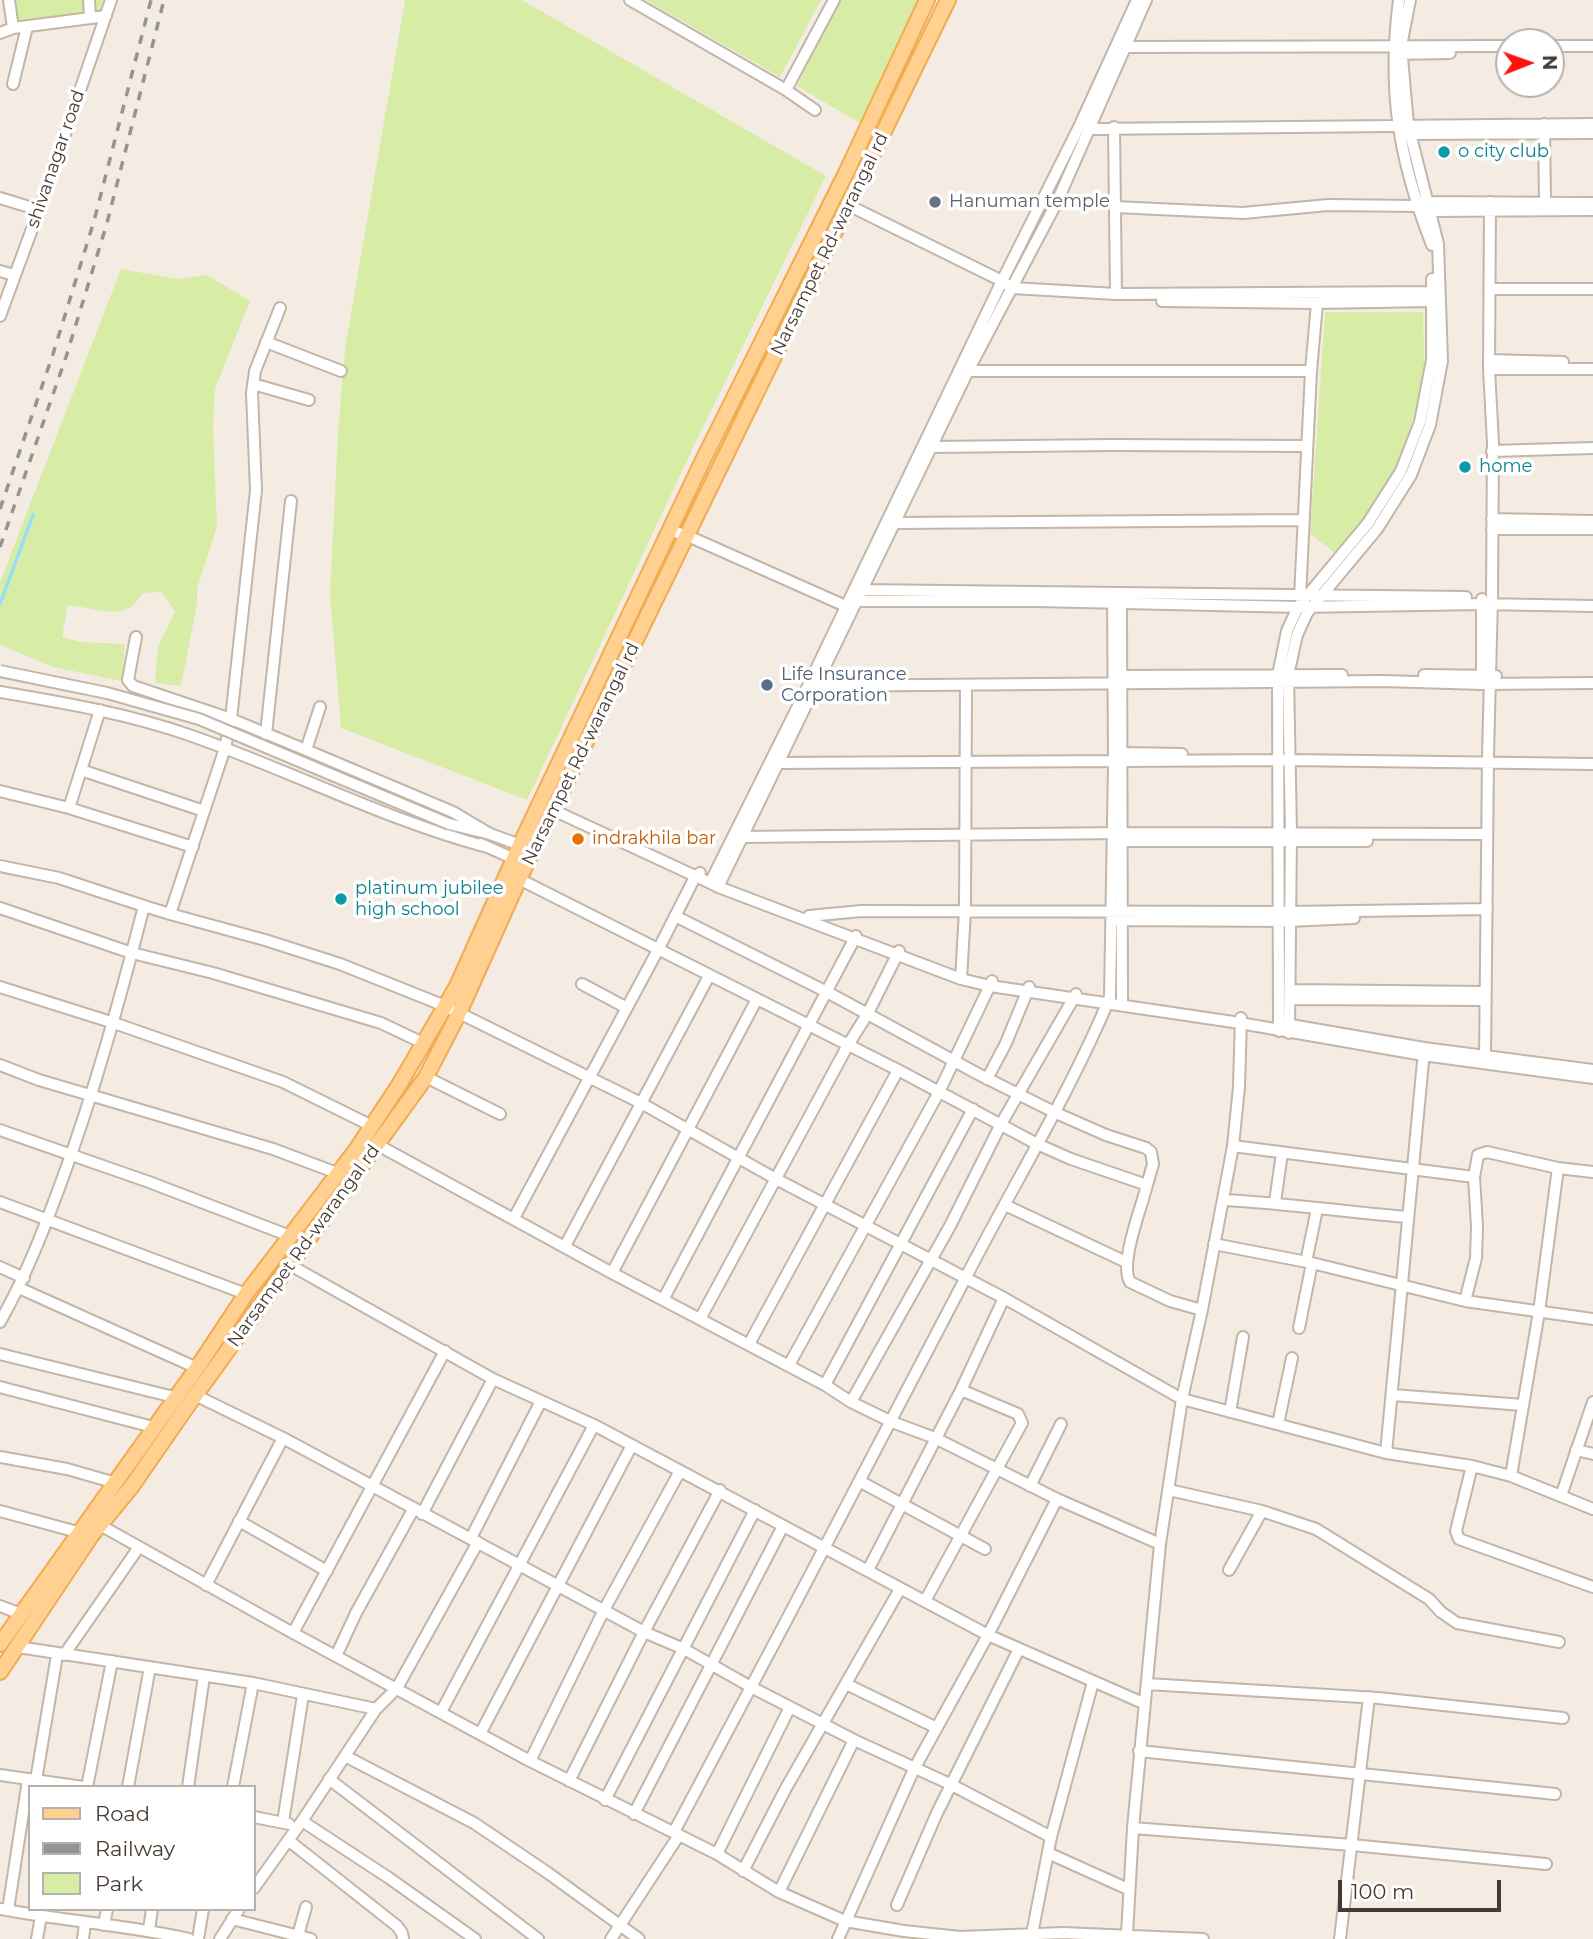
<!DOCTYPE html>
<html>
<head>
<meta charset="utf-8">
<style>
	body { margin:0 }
	#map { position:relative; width:1593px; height:1939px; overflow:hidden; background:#f4ece3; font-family:Montserrat,sans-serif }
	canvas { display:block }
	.legend { position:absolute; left:28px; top:1785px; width:228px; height:126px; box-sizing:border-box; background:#fff; border:2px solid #b5b1ad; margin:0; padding:9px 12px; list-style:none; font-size:21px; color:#463b32 }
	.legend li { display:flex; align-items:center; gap:14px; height:35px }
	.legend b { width:35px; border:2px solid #b5b1ad }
	.north { position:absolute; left:1495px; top:28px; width:70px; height:70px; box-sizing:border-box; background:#fff; border:2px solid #b5b1ad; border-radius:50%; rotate:89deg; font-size:19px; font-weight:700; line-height:28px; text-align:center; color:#463b32 }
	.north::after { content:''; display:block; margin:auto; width:24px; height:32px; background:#ff110e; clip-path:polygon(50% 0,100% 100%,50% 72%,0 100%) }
	.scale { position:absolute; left:1338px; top:1880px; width:163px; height:32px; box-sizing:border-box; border:4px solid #463b32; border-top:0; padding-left:9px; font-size:21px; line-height:24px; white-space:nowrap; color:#463b32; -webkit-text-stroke:5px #fff; paint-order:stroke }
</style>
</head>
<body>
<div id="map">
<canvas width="1593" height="1939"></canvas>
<ul class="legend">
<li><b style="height:9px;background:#ffd090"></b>Road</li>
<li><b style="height:9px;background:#949494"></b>Railway</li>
<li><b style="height:19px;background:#d7eda6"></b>Park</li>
</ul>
<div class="north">N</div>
<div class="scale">100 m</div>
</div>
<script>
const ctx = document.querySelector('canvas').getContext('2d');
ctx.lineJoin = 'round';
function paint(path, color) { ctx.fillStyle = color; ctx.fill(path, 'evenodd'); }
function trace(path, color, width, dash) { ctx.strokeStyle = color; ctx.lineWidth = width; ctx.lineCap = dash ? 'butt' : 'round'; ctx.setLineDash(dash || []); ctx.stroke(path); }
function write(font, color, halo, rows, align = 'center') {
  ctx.font = font + ' Montserrat,sans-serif'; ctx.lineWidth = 7; ctx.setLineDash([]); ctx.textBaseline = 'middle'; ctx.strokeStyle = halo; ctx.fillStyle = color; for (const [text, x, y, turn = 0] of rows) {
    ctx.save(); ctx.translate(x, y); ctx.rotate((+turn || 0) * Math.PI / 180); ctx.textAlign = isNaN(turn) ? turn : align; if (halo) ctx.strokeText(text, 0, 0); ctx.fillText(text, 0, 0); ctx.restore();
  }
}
paint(new Path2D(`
	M 15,0 L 103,0 L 100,12 L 17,20 Z
	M 405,0 L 522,0 L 826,176 L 692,450 L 527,800 L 341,728 L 330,594 L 338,432 L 345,348 Z
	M 646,0 L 821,0 L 780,77 Z
	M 839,0 L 919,0 L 860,123 L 797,86 Z
	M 121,269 L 177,279 L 207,275 L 250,301 L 215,389 L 213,427 L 217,526 L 197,589 L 197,604 L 181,686 L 155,683 L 158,646 L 175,612 L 162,592 L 143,593 C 125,624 98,608 68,605 L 62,637 L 81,642 L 125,644 L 122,681 L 53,667 L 0,645 L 0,582 Z
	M 1325,312 L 1423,312 L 1425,380 L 1396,472 L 1366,517 L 1335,553 L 1310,534 Z`), '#d7eda6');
trace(new Path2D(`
	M 0,604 L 33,515`), '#97def8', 3.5);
const minor = new Path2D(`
	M 9,0 L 13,28
	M 89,0 L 90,18
	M 630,0 L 786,90
	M 1399,0 C 1387,91 1399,160 1432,245
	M 0,33 L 13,28 L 106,16
	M 1551,46 L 1593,46
	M 1124,47 L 1509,46
	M 1396,54 L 1450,53
	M 13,84 L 27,27
	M 815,110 L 786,90 L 834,0
	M 1544,124 L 1545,202
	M 1114,127 L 1116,294
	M 1090,129 L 1593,124
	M 1403,134 L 1593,133
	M 0,198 L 39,210
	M 1421,202 L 1593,203
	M 848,205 L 1002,281 L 1012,288 L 1116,294 L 1432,292
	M 1115,207 L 1243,213 L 1328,205 L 1417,206
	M 1428,211 L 1593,210
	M 0,271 L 14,275
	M 1490,289 L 1593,289
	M 1162,301 L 1314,303 L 1432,301
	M 0,316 L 39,210 L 111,0
	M 266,342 L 341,371
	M 1489,360 L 1563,362
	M 1489,369 L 1593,369
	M 968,371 L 1311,371
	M 253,384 L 309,400
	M 931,447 L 1111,445 L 1307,446
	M 1492,451 L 1593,448
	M 1492,519 L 1593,521
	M 895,523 L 1303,520
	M 1492,529 L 1593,529
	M 669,530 L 688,536 L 850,608
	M 859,590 L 1466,597
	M 1300,597 L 1311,371 L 1317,303
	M 1121,598 L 1122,1004
	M 854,601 L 1037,601 L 1298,607 L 1482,604 L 1593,606
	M 136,637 L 128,680 L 133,686 L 231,719 L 306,750 L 453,812 L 490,834
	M 1424,675 L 1496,676
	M 1114,676 L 1342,675
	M 1482,681 L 1482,599
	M 811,686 L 1383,681 L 1482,684 L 1593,683
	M 0,692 C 65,703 130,714 192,736 C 291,771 386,820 487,847
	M 266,734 L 291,501
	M 306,750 L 320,707
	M 1122,753 L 1182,754
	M 776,763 L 1290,760 L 1593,764
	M 81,770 L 204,811
	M 0,791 L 69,808 L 193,847
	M 69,808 L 100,710
	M 553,810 L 721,888 L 961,979 L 990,986 L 1240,1023 L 1423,1055 L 1593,1078
	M 449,824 L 490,834 L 526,847
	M 739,837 L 1123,833 L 1487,834
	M 1117,841 L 1367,841
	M 481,844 L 521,862
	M 0,866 L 59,878 L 144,906
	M 519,879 L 898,1070 L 1037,1144 L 1071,1159 L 1147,1185 C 1142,1206 1119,1263 1130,1282 L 1170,1301 L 1202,1310
	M 710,883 L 808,686 L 1002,281 L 1079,127 L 1137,0
	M 718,887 L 968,371 L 1057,202 L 1146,0
	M 0,908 L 132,953 L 213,973 L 381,1023 L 423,1043
	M 170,914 L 265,940 L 340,964 L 445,1006 L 641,1103 L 776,1179 L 1004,1298 L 1182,1399 L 1386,1453 L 1472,1466 L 1511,1476 L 1593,1509
	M 675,916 L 827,992 L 980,1075 L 1056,1113 L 1106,1135 L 1146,1148 L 1151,1152 L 1153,1164 L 1147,1185
	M 809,916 L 861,911 L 1289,912 L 1487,909
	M 1115,920 L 1289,921 L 1354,918
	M 961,979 L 965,911 L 966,686
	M 582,984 L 627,1008
	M 0,987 L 114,1023 L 283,1082 L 372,1126
	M 1290,990 L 1486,992
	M 1290,999 L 1486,1000
	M 1285,1024 L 1424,1048 L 1593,1070
	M 1279,1031 L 1278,675 L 1287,631 L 1298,607 L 1368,523 L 1401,471 L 1420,422 L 1432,360 L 1432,279
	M 1289,1033 L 1291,833 L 1288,675 L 1297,635 L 1307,613 L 1377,529 L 1411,475 L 1430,425 L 1442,361 L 1438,244 L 1408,125 L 1401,46 L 1410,0
	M 1485,1060 L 1488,756 L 1492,598 L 1493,443 L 1489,369 L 1490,202
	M 0,1065 L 39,1080 L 273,1149 L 337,1173
	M 426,1077 L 500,1114
	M 987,1079 L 1006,1043 L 1029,987
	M 0,1130 L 149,1182 L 290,1236
	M 376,1144 L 612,1273 L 825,1385 L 851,1402 L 892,1422 L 935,1438 L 1057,1499 L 1160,1544 L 1133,1828 L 1127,1934
	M 1233,1146 L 1474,1177
	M 1223,1200 C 1285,1203 1346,1212 1407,1217
	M 0,1202 L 246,1294
	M 1275,1202 L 1282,1153
	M 1005,1205 L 1126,1262
	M 514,1218 L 659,948 L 695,877 L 700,873
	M 1214,1244 L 1312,1263 L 1465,1301 L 1593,1319
	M 565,1246 L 709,976
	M 1306,1262 L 1317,1209
	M 290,1265 L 493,1379 L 594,1425 L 988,1635 L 1143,1703
	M 0,1267 L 24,1278
	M 612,1273 L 757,999
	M 19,1288 L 197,1368
	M 664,1298 L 856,936
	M 1465,1301 L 1476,1258 L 1477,1226 L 1474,1177 L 1478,1155 L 1487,1152 L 1558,1168 L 1593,1172
	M 700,1319 L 848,1045 L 868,1013 L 899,951
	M 0,1322 C 26,1276 44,1229 62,1180 C 95,1090 120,999 144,906 L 170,914 L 225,748 L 231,719 L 256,490 L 252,393 L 255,371 L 280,308
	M 1299,1328 L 1312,1263
	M 749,1344 L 898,1070
	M 0,1354 L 174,1397
	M 789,1365 L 939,1092 L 992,981
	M 825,1385 L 973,1109
	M 0,1387 L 153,1427
	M 195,1395 L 283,1438 L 644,1632 L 684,1649 L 751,1687 L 854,1740 L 952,1785 L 1051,1837
	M 1393,1395 L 1523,1405
	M 851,1402 L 950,1226 L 1001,1124 L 1076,994
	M 1230,1412 L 1243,1337
	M 1278,1424 L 1292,1358
	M 1576,1450 L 1593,1454
	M 1386,1453 L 1424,1051
	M 0,1457 L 67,1469 L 116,1483
	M 1472,1466 L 1456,1531 L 1459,1539 L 1593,1587
	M 1511,1476 L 1539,1312 L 1558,1168
	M 861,1482 L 985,1549
	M 1030,1486 L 1061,1424
	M 1169,1490 L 1262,1511 L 1316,1529 L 1429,1599 L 1441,1612 L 1457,1623 L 1559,1642
	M 1561,1496 L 1593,1402
	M 0,1511 L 85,1534
	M 422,1514 L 493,1379
	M 239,1521 L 327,1571
	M 100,1525 L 293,1633 L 530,1761 L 717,1854 L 779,1892 L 845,1921 L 904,1931 L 960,1937 L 1063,1933 L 1203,1939
	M 471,1538 L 541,1401
	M 1160,1544 L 1182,1399 L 1202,1310 L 1233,1146 L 1239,1087 L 1241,1018
	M 868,1570 L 961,1390 L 1004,1298
	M 1229,1570 L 1262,1511
	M 206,1585 L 283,1438
	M 925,1601 L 1022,1423 L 1018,1414 L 961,1390
	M 0,1606 L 21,1614
	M 293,1633 L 445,1351
	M 18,1647 L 253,1683 L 376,1709
	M 64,1655 L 139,1547
	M 336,1656 L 356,1613 L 414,1508
	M 846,1684 L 937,1728
	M 1147,1684 L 1378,1698 L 1563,1718
	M 441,1712 L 594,1425
	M 480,1734 L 632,1445
	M 1139,1751 L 1555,1794
	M 345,1756 L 474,1823 L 548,1873 L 639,1939
	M 530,1761 L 604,1610 L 680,1471
	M 0,1775 L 83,1787
	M 329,1779 L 538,1939
	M 36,1780 L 57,1655
	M 569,1781 L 644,1632 L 720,1490
	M 87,1787 L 112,1661
	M 128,1787 L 150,1667
	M 188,1787 L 204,1676
	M 233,1787 L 253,1683
	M 605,1800 L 755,1510
	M 634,1814 L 783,1526
	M 254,1817 L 289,1824
	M 302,1821 L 389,1878 L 475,1939
	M 283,1822 L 303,1695
	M 1133,1828 L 1352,1845 L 1546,1864
	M 674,1832 C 772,1648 869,1465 965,1279 C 1013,1185 1069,1095 1110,997 L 1114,763 L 1113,593
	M 288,1840 L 397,1926 L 402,1933 L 403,1939
	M 1048,1853 L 1128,1889
	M 717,1854 L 790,1707
	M 743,1871 L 786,1788 L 900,1589
	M 254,1888 L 302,1821 L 376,1709 L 397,1688 L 478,1542
	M 779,1892 L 854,1740
	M 897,1905 L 937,1813 L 1019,1649
	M 0,1909 C 63,1921 127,1925 189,1939
	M 8,1910 L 28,1780
	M 232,1919 L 311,1939
	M 104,1925 L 107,1909
	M 149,1930 L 152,1909
	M 1032,1934 L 1051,1837 L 1093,1682
	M 37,1939 L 41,1916
	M 83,1939 L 85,1923
	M 198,1939 L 203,1909
	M 220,1939 L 239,1909
	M 297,1939 L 306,1907
	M 611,1939 L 679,1835
	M 838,1939 L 914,1769 L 988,1635 L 1057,1499
	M 1340,1939 L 1369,1697`);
const major = new Path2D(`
	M 0,1644 L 197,1368 L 246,1294 L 356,1150 L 399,1085 L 457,986 L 520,845 L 703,460 L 846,173 L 927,0
	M 0,1672 L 91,1536 L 132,1486 L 186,1408 L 426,1077 L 459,1013 L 519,879 L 948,0`);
trace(minor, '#c3b5a7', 14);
trace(major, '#f1ab53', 18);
trace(minor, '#fff', 10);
trace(major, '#ffd090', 14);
trace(new Path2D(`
	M 0,509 L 53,354 L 94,221 L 151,0
	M 0,547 L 66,357 L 107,223 L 164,0`), '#949494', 3.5, [9, 9]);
const minorBridge = new Path2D(`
	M 0,671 L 107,693 L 199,719 L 449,824`);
trace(minorBridge, '#c3b5a7', 14, []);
trace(minorBridge, '#fff', 10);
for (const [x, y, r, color] of [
	[1444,152,7,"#0f9aa8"],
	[935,202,7,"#6b7280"],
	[1465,467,7,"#0f9aa8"],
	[767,685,7,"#5c6f8a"],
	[578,839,7,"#e8710a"],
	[341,899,7,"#0f9aa8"]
]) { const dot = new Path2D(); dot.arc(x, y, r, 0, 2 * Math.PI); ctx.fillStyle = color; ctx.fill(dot); trace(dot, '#fff', 2.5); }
write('18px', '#0d838f', '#fff', [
	["o city club",1458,152],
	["home",1479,467],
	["platinum jubilee",355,889],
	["high school",355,910]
], 'left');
write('18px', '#463b32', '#fff', [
	["shivanagar road",56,159,-71],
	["Narsampet Rd-warangal rd",830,244,-64],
	["Narsampet Rd-warangal rd",581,754,-64],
	["Narsampet Rd-warangal rd",304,1246,-54]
]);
write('18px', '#5b616d', '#fff', [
	["Hanuman temple",949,202]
], 'left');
write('18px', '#4e5e75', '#fff', [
	["Life Insurance",781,675],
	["Corporation",781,696]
], 'left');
write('18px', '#c56008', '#fff', [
	["indrakhila bar",592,839]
], 'left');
</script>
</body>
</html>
